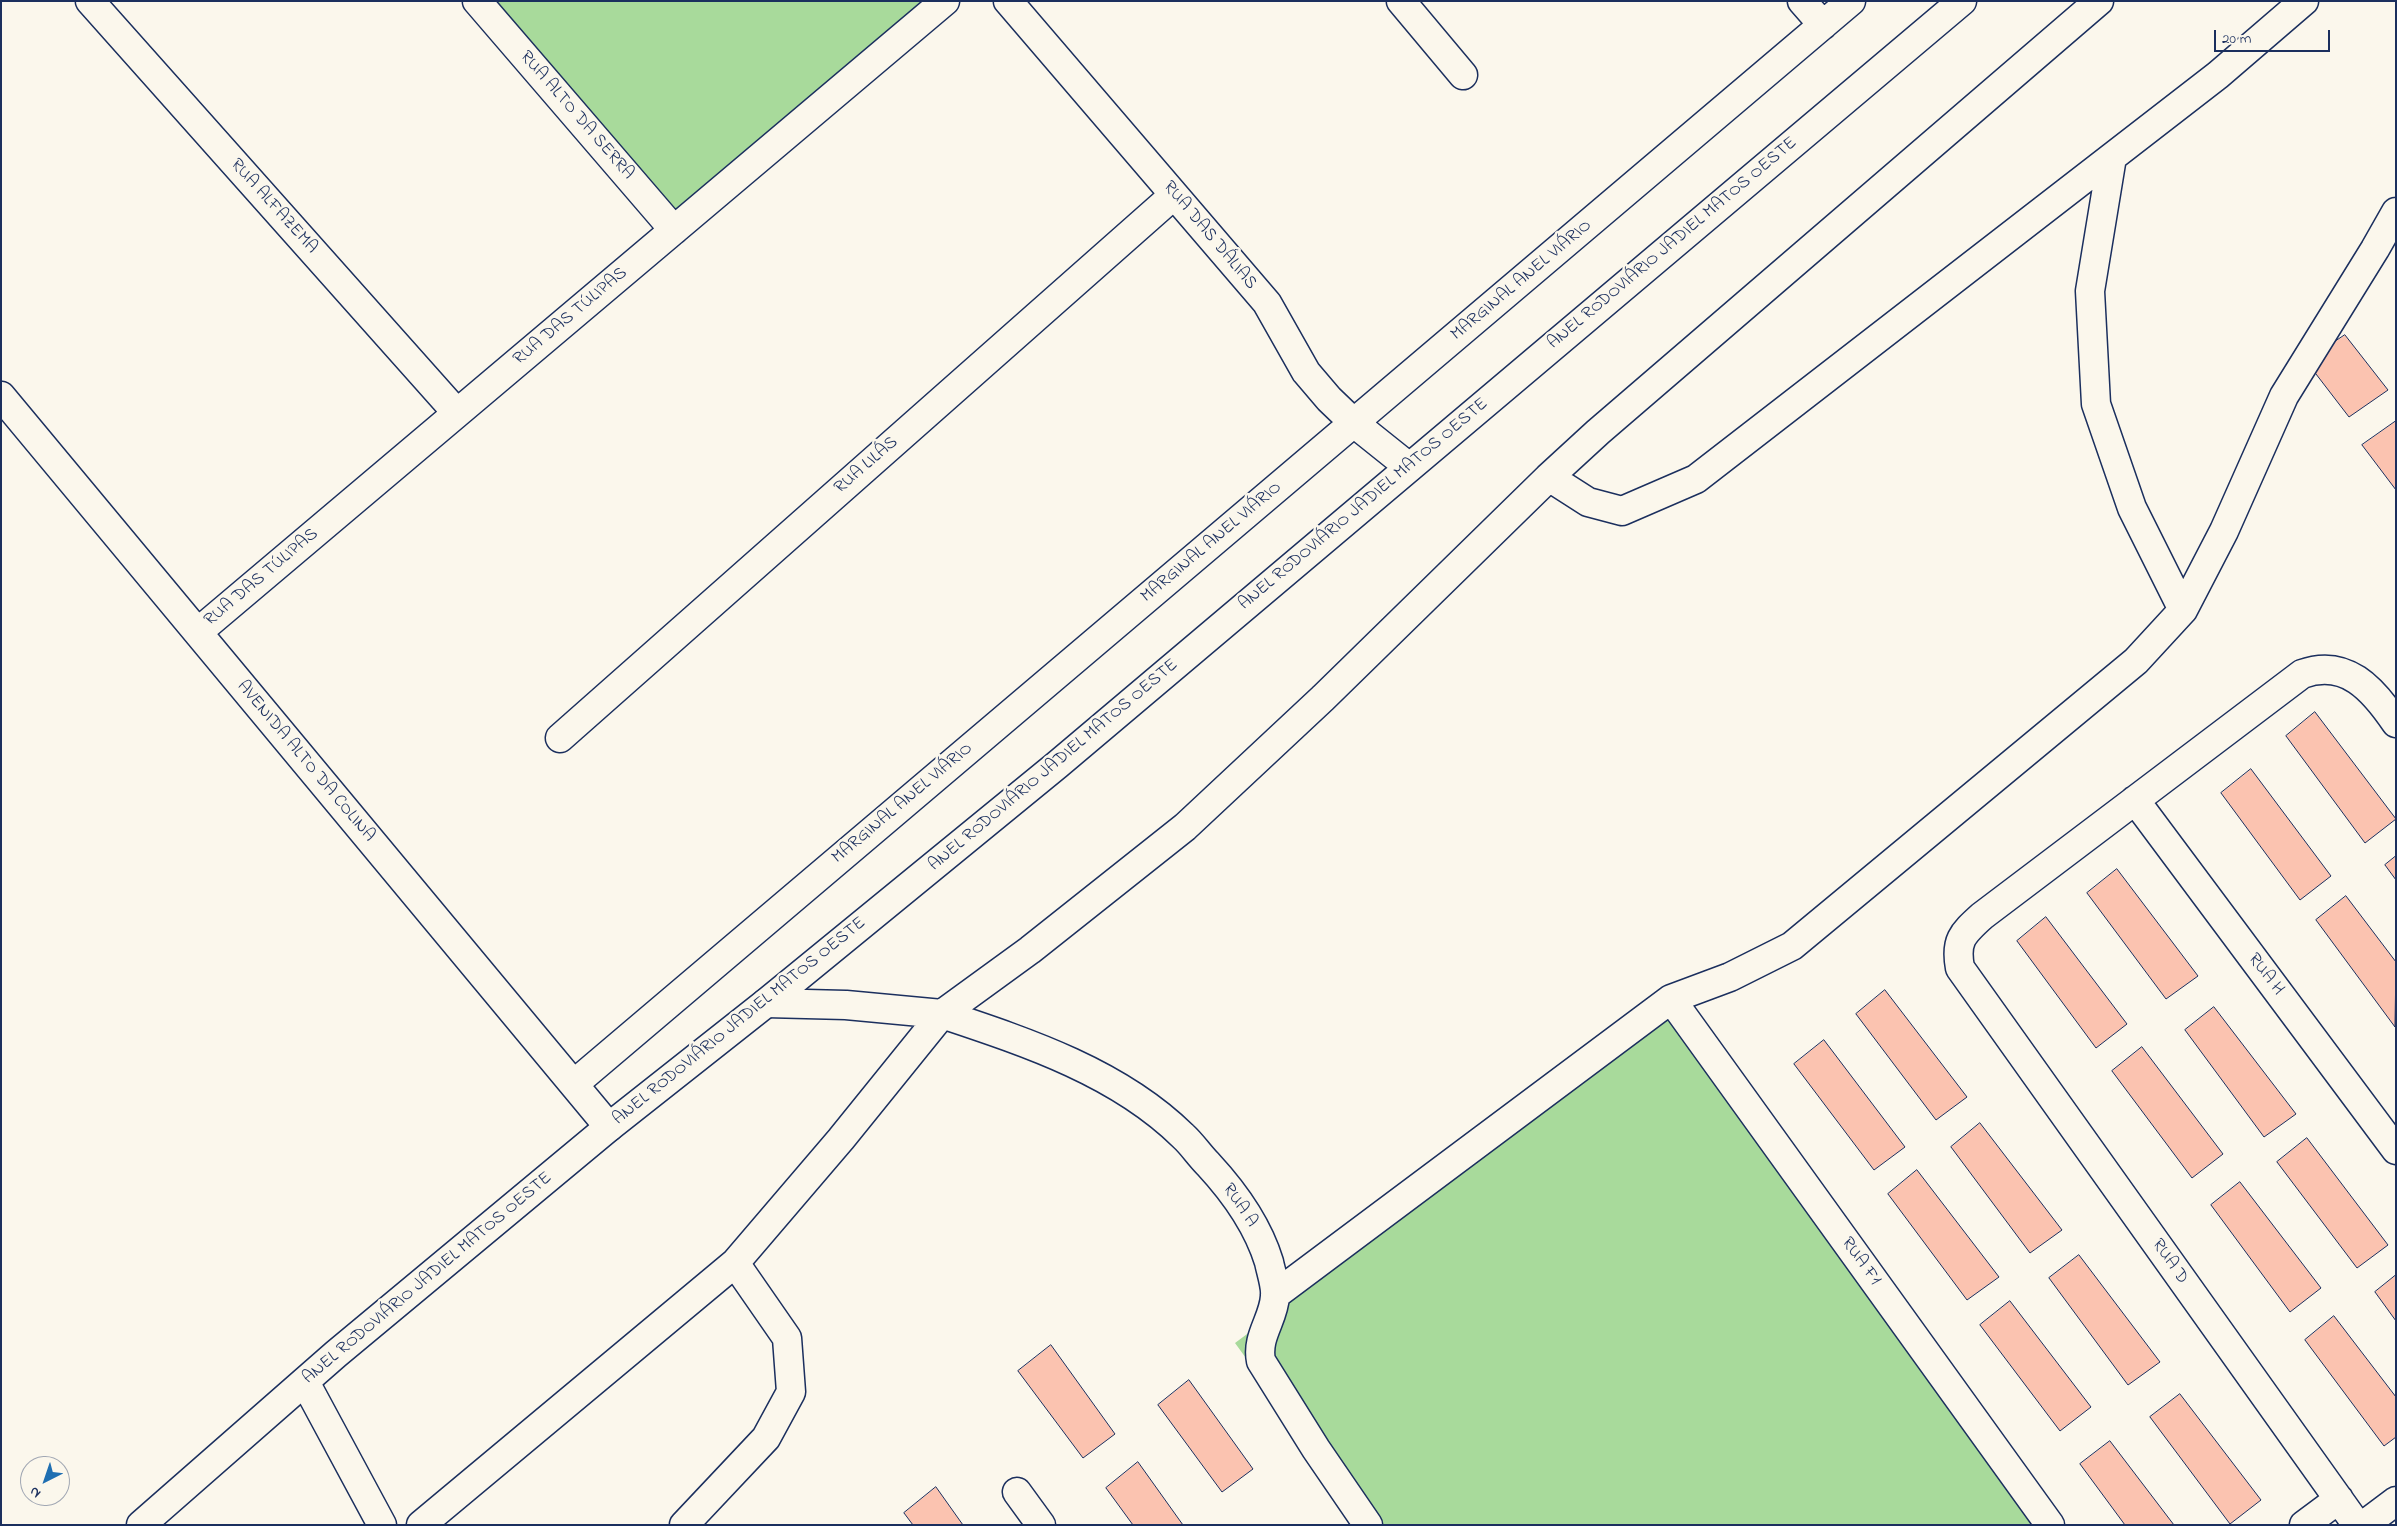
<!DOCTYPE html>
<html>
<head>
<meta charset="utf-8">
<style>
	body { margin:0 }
	#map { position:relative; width:2397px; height:1526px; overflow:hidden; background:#fbf7ec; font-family:"Indie Flower",sans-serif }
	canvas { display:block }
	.frame { position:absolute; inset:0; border:2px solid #1b2f5e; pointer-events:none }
	.north { position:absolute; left:20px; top:1456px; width:50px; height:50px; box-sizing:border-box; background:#fbf7ec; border:1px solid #a1a7b3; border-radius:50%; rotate:221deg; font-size:14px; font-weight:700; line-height:20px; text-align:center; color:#1b2f5e }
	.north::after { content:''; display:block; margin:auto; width:18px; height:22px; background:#1f6fb2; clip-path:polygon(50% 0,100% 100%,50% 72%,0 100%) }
	.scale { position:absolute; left:2214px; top:30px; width:116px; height:22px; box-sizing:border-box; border:2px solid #1b2f5e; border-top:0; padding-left:6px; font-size:15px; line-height:18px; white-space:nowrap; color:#1b2f5e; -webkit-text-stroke:4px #fbf7ec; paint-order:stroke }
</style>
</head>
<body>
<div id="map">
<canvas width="2397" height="1526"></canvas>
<div class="frame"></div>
<div class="north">N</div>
<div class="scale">20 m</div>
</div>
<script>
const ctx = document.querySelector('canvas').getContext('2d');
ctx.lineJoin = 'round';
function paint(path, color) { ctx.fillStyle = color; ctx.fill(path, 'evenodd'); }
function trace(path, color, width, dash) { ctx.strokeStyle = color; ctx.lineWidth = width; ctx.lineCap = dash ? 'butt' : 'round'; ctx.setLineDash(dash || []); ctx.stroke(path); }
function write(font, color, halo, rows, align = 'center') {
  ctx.font = font + ' "Indie Flower",sans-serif'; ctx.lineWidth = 5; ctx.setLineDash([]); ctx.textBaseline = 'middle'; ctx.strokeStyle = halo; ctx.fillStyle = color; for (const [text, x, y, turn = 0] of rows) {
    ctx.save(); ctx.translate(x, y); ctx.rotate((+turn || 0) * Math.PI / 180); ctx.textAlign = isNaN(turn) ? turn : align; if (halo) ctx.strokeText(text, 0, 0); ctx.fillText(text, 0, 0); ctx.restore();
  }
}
paint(new Path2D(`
	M 477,1 L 945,1 L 674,230 Z
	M 1673,1016 L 2048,1525 L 1367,1525 L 1235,1343 Z`), '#a8da9b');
const building = new Path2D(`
	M 2345,335 L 2388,390 L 2349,417 L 2306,361 Z
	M 2396,421 L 2396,490 L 2362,445 Z
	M 2315,712 L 2396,819 L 2365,843 L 2286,736 Z
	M 2251,769 L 2331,876 L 2300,900 L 2221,793 Z
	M 2396,856 L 2396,880 L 2385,865 Z
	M 2117,869 L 2198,976 L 2166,999 L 2087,893 Z
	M 2346,896 L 2396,962 L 2395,1027 L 2316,920 Z
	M 2046,917 L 2127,1024 L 2096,1048 L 2017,941 Z
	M 1885,990 L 1967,1097 L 1936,1120 L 1856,1014 Z
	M 2214,1007 L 2296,1114 L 2264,1137 L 2185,1030 Z
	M 1824,1040 L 1905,1147 L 1874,1170 L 1794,1064 Z
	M 2142,1047 L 2223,1154 L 2192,1178 L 2112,1071 Z
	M 1980,1123 L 2062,1230 L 2030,1253 L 1951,1147 Z
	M 2307,1138 L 2388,1245 L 2357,1268 L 2277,1162 Z
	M 1917,1170 L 1999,1277 L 1967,1300 L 1888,1194 Z
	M 2240,1182 L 2321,1288 L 2290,1312 L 2211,1205 Z
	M 2079,1255 L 2160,1362 L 2128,1385 L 2049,1278 Z
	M 2396,1275 L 2396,1321 L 2375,1292 Z
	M 2010,1301 L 2091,1407 L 2060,1431 L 1980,1325 Z
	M 2334,1316 L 2396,1397 L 2396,1437 L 2384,1446 L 2305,1340 Z
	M 1051,1345 L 1115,1434 L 1083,1458 L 1018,1371 Z
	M 1189,1380 L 1253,1469 L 1222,1492 L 1158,1405 Z
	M 2180,1394 L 2261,1500 L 2230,1524 L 2150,1417 Z
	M 2110,1441 L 2174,1525 L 2125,1525 L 2080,1464 Z
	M 1138,1462 L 1183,1525 L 1133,1525 L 1106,1488 Z
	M 936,1487 L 963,1525 L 913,1525 L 904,1513 Z`);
paint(building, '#fbc3b0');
trace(building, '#1b2f5e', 1);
const minor = new Path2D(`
	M 90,1 L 457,413
	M 477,1 L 674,230
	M 1008,1 L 1267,303 L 1306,372 L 1329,399 L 1354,423 L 1409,467
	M 1401,1 L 1463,75
	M 1802,1 L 1823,25
	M 2112,157 L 2090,291 L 2096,404 L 2132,508 L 2183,610
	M 1,396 L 609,1127
	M 1549,477 L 1588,502 L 1622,511 L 1696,479 L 2218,75 L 2304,1
	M 198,632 L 945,1
	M 560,738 L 1174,195
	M 2135,800 L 2396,1150
	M 1671,999 L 2050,1525
	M 766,1003 L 846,1005 L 942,1014 L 1030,950 L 1185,827 L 1323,698 L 1549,477 L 1598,432 L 2099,1
	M 574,1084 L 1851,1
	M 1275,1295 L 1671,999 L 1730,977 L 1792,946 L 2136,661 L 2183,610 L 2224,531 L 2284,396 L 2375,249 L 2396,212
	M 305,1382 L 382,1525
	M 1017,1492 L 1041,1525
	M 421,1525 L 735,1263 L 841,1139 L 942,1014 C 1026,1042 1118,1072 1183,1136 C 1192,1144 1199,1155 1208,1164 C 1233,1191 1258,1226 1269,1262 C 1271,1272 1276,1286 1275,1296 C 1274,1319 1256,1336 1261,1361 L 1316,1449 L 1368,1525
	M 684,1525 L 766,1438 L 791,1392 L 787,1338 L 735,1263
	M 2304,1525 L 2339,1499
	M 2357,1525 L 1960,968 C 1955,941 1962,934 1982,916 L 2302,674 C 2346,658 2373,689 2396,723
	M 2364,1525 L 2396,1501`);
const highway = new Path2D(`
	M 141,1525 L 336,1354 L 609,1127 L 766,1003 L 1057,765 L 1962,1`);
trace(minor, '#1b2f5e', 31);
trace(highway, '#1b2f5e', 31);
trace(minor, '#fbf7ec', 28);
trace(highway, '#fbf7ec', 28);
write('18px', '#1b2f5e', '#fbf7ec', [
	["RUA ALTO DA SERRA",576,116,49],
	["RUA ALFAZEMA",273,207,48],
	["RUA DAS DÁLIAS",1209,236,50],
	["ANEL RODOVIÁRIO JADIEL MATOS OESTE",1673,244,-40],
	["MARGINAL ANEL VIÁRIO",1522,281,-40],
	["RUA DAS TÚLIPAS",571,317,-40],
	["RUA LILÁS",867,466,-41],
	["ANEL RODOVIÁRIO JADIEL MATOS OESTE",1364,505,-40],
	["MARGINAL ANEL VIÁRIO",1212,543,-40],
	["RUA DAS TÚLIPAS",262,578,-40],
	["AVENIDA ALTO DA COLINA",305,762,50],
	["ANEL RODOVIÁRIO JADIEL MATOS OESTE",1054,766,-40],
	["MARGINAL ANEL VIÁRIO",903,804,-40],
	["RUA H",2265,975,53],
	["ANEL RODOVIÁRIO JADIEL MATOS OESTE",740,1022,-39],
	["RUA A",1239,1206,56],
	["RUA F1",1860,1262,54],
	["RUA D",2169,1262,55],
	["ANEL RODOVIÁRIO JADIEL MATOS OESTE",428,1279,-40]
]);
</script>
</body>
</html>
